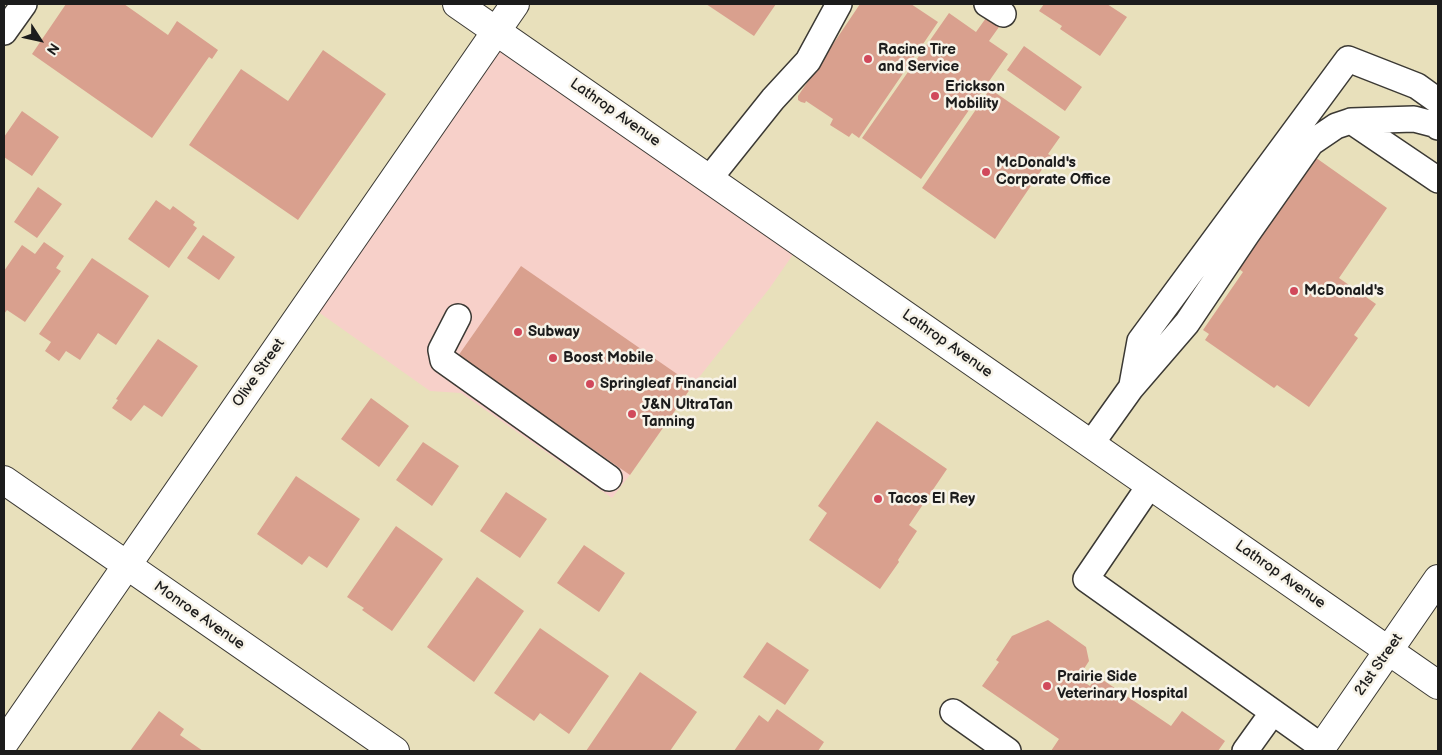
<!DOCTYPE html>
<html>
<head>
<meta charset="utf-8">
<style>
	body { margin:0 }
	#map { position:relative; width:1442px; height:755px; overflow:hidden; background:#e8e0bb; font-family:"Balsamiq Sans",sans-serif }
	canvas { display:block }
	.frame { position:absolute; inset:0; border:5px solid #1c1c1c; pointer-events:none }
	.north { position:absolute; left:15px; top:15px; width:50px; height:50px; -webkit-text-stroke:4px #f7f3e8; paint-order:stroke; rotate:125deg; font-size:14px; font-weight:700; line-height:20px; text-align:center; color:#1c1c1c }
	.north::after { content:''; display:block; margin:auto; width:18px; height:22px; background:#1c1c1c; clip-path:polygon(50% 0,100% 100%,50% 72%,0 100%) }
</style>
</head>
<body>
<div id="map">
<canvas width="1442" height="755"></canvas>
<div class="frame"></div>
<div class="north">N</div>
</div>
<script>
const ctx = document.querySelector('canvas').getContext('2d');
ctx.lineJoin = 'round';
function paint(path, color) { ctx.fillStyle = color; ctx.fill(path, 'evenodd'); }
function trace(path, color, width, dash) { ctx.strokeStyle = color; ctx.lineWidth = width; ctx.lineCap = dash ? 'butt' : 'round'; ctx.setLineDash(dash || []); ctx.stroke(path); }
function write(font, color, halo, rows, align = 'center') {
  ctx.font = font + ' "Balsamiq Sans",sans-serif'; ctx.lineWidth = 5; ctx.setLineDash([]); ctx.textBaseline = 'middle'; ctx.strokeStyle = halo; ctx.fillStyle = color; for (const [text, x, y, turn = 0] of rows) {
    ctx.save(); ctx.translate(x, y); ctx.rotate((+turn || 0) * Math.PI / 180); ctx.textAlign = isNaN(turn) ? turn : align; if (halo) ctx.strokeText(text, 0, 0); ctx.fillText(text, 0, 0); ctx.restore();
  }
}
paint(new Path2D(`
	M 495,31 L 801,243 L 769,289 L 689,390 L 629,476 L 612,498 L 461,393 L 430,391 L 307,304 Z`), '#f7d0c9');
paint(new Path2D(`
	M 66,4 L 124,4 L 168,35 L 177,21 L 218,50 L 212,59 L 209,57 L 152,138 L 32,54 Z
	M 706,4 L 776,4 L 754,36 Z
	M 860,4 L 911,4 L 938,22 L 859,138 L 852,133 L 849,137 L 830,125 L 833,119 L 806,101 L 805,103 L 801,102 L 798,100 L 798,96 Z
	M 1044,4 L 1107,4 L 1127,17 L 1100,56 L 1060,29 L 1062,26 L 1039,11 Z
	M 949,13 L 976,32 L 986,18 L 999,27 L 989,41 L 1008,54 L 921,179 L 862,138 Z
	M 1024,46 L 1082,87 L 1065,111 L 1007,70 Z
	M 323,50 L 386,94 L 298,220 L 189,145 L 241,69 L 288,101 Z
	M 990,89 L 1060,137 L 1048,154 L 1051,156 L 995,239 L 922,188 Z
	M 22,111 L 59,137 L 32,176 L 4,157 L 4,137 Z
	M 1312,155 L 1387,208 L 1339,278 L 1376,304 L 1354,335 L 1358,338 L 1309,407 L 1277,385 L 1274,388 L 1205,340 L 1209,334 L 1203,330 L 1243,272 L 1235,266 Z
	M 38,187 L 62,204 L 37,238 L 14,222 Z
	M 156,200 L 170,210 L 173,206 L 195,222 L 193,225 L 197,228 L 169,268 L 128,239 Z
	M 203,235 L 235,257 L 219,280 L 187,258 Z
	M 44,242 L 64,256 L 56,268 L 61,271 L 25,322 L 7,310 L 4,314 L 4,271 L 22,245 L 35,254 Z
	M 92,258 L 149,296 L 116,345 L 98,333 L 80,360 L 66,351 L 59,361 L 45,351 L 51,342 L 39,334 Z
	M 521,266 L 693,385 L 630,475 L 458,356 Z
	M 158,339 L 198,366 L 162,417 L 144,405 L 131,421 L 112,408 L 118,400 L 116,399 Z
	M 371,398 L 409,426 L 379,467 L 341,439 Z
	M 877,421 L 947,469 L 909,525 L 917,531 L 898,560 L 899,562 L 880,589 L 809,540 L 827,513 L 818,506 Z
	M 423,442 L 459,466 L 432,506 L 396,480 Z
	M 296,476 L 360,519 L 327,568 L 309,556 L 302,565 L 257,534 Z
	M 506,492 L 547,519 L 520,558 L 480,531 Z
	M 396,526 L 443,559 L 392,631 L 362,610 L 364,608 L 347,597 Z
	M 584,545 L 625,573 L 599,612 L 557,583 Z
	M 477,577 L 524,611 L 474,682 L 427,647 Z
	M 1048,620 L 1086,647 L 1089,661 L 1078,678 L 1090,686 L 1097,676 L 1171,726 L 1182,711 L 1225,741 L 1218,751 L 1051,751 L 1059,739 L 982,686 L 999,662 L 996,660 L 1012,636 Z
	M 540,628 L 609,676 L 569,734 L 540,713 L 534,721 L 494,693 Z
	M 767,642 L 809,670 L 785,705 L 743,677 Z
	M 640,672 L 697,712 L 670,751 L 586,751 Z
	M 777,709 L 824,742 L 818,751 L 734,751 L 759,715 L 768,722 Z
	M 159,711 L 184,729 L 180,735 L 203,751 L 130,751 Z`), '#d9a08e');
const lane = new Path2D(`
	M 987,4 L 1003,14
	M 4,32 L 24,4
	M 1351,121 L 1414,119 L 1437,125 L 1438,127
	M 709,179 L 773,99 L 808,61 L 839,4
	M 458,317 L 441,350 L 443,360 L 609,478
	M 1132,385 L 1140,341 L 1348,59 L 1417,86 L 1438,101
	M 1091,444 L 1131,388 L 1187,323 L 1247,234 L 1311,143 L 1336,126 L 1351,121 L 1438,180
	M 1150,485 L 1086,579 L 1322,747
	M 953,712 L 1008,751
	M 1245,751 L 1273,712`);
const street = new Path2D(`
	M 4,480 L 395,751
	M 4,743 L 515,4`);
const secondary = new Path2D(`
	M 457,4 L 1438,685
	M 1319,751 L 1438,579`);
trace(lane, '#3b3934', 28);
trace(street, '#3b3934', 30);
trace(secondary, '#3b3934', 30);
trace(lane, '#fff', 25);
trace(street, '#fff', 28);
trace(secondary, '#fff', 28);
for (const [x, y, r, color] of [
	[868,59,5,"#d1495b"],
	[935,96,5,"#d1495b"],
	[986,172,5,"#d1495b"],
	[1294,291,5,"#d1495b"],
	[518,332,5,"#d1495b"],
	[553,358,5,"#d1495b"],
	[590,384,5,"#d1495b"],
	[632,414,5,"#d1495b"],
	[878,499,5,"#d1495b"],
	[1047,686,5,"#d1495b"]
]) { const dot = new Path2D(); dot.arc(x, y, r, 0, 2 * Math.PI); ctx.fillStyle = color; ctx.fill(dot); trace(dot, '#f7f3e8', 2); }
write('bold 15px', '#1c1c1c', '#f7f3e8', [
	["Racine Tire",878,50],
	["and Service",878,67],
	["Erickson",945,87],
	["Mobility",945,104],
	["McDonald's",996,163],
	["Corporate Office",996,180],
	["McDonald's",1304,291],
	["Subway",528,332],
	["Boost Mobile",563,358],
	["Springleaf Financial",600,384],
	["J&N UltraTan",642,405],
	["Tanning",642,422],
	["Tacos El Rey",888,499],
	["Prairie Side",1057,677],
	["Veterinary Hospital",1057,694]
], 'left');
write('15px', '#1c1c1c', '#f7f3e8', [
	["Lathrop Avenue",615,113,35],
	["Lathrop Avenue",947,344,35],
	["Olive Street",259,373,-55],
	["Lathrop Avenue",1280,575,35],
	["Monroe Avenue",199,616,35],
	["21st Street",1379,665,-55]
]);
</script>
</body>
</html>
